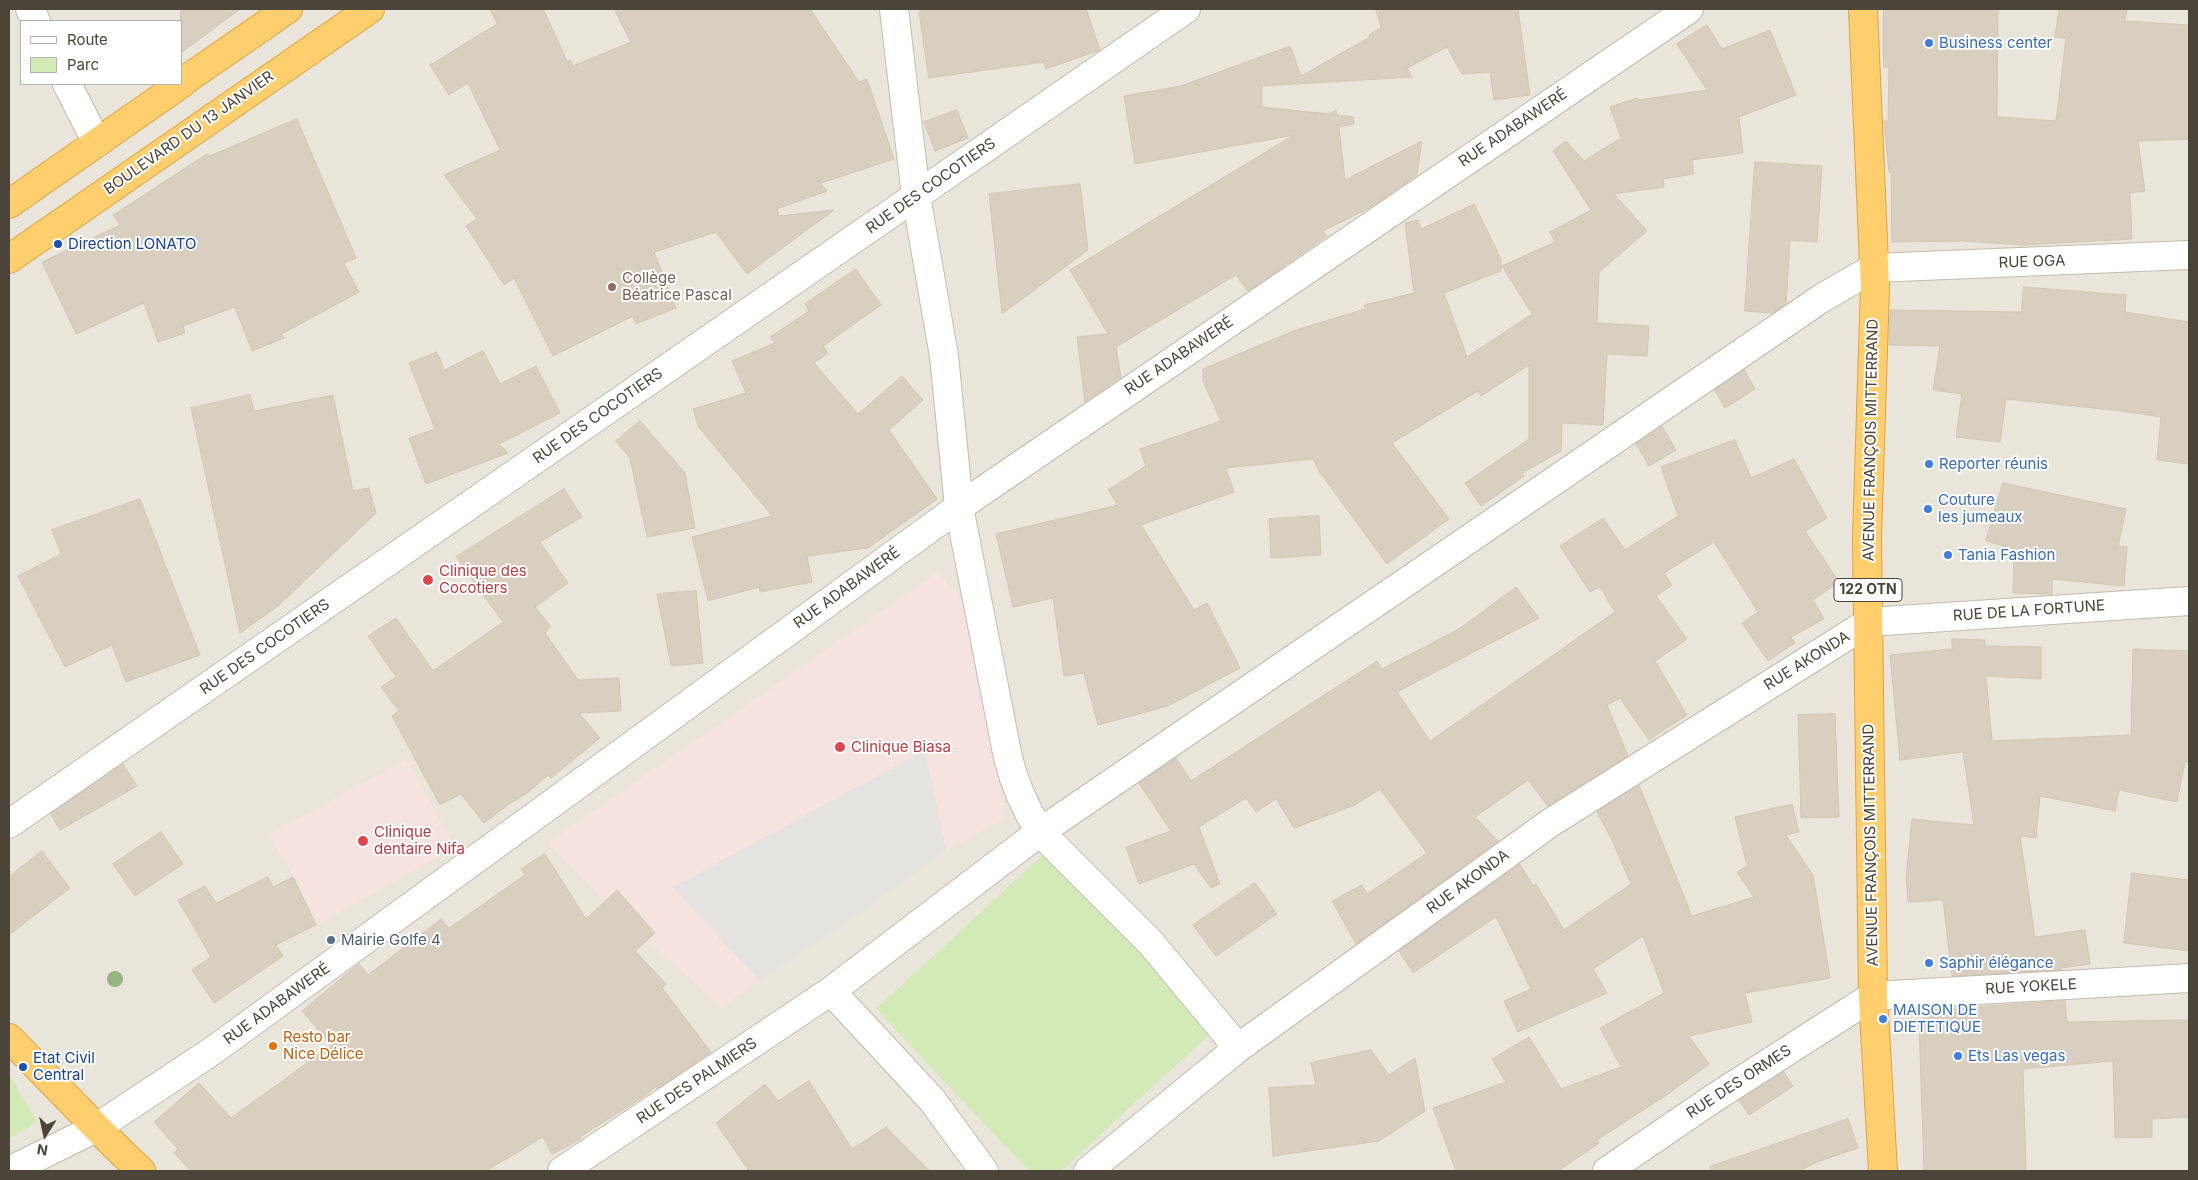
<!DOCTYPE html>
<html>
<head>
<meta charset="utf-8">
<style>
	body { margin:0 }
	#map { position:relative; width:2198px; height:1180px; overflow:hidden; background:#f6f3ec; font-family:Inter,sans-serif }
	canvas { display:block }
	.frame { position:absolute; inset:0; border:10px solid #4b4439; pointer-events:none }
	.legend { position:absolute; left:20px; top:20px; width:162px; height:65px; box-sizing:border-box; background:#fff; border:1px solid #b7b4b0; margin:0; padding:6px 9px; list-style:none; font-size:15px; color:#4b4439 }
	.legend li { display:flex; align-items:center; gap:10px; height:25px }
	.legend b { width:25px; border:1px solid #b7b4b0 }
	.north { position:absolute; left:20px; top:1110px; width:50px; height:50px; -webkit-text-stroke:4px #fff; paint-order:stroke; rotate:190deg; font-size:14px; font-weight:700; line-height:20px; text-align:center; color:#4b4439 }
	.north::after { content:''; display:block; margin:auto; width:18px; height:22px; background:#4b4439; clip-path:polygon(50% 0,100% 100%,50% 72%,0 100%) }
</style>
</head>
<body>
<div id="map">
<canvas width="2198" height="1180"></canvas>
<div class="frame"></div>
<ul class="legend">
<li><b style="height:6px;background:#fff"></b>Route</li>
<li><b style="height:14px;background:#d2eab5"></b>Parc</li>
</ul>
<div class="north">N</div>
</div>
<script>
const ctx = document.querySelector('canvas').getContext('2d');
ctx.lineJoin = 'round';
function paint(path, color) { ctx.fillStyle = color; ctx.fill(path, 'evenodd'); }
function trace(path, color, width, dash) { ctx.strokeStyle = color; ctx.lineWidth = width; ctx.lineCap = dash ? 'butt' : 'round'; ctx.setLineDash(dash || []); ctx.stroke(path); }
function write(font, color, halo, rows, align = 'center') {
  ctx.font = font + ' Inter,sans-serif'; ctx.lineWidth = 4; ctx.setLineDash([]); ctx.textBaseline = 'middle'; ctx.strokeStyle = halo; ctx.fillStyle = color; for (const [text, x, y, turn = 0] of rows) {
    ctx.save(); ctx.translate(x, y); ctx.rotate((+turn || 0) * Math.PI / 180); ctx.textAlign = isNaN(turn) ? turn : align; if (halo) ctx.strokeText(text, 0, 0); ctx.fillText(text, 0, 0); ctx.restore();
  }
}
paint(new Path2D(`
	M 9,9 L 2189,9 L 2189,1171 L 9,1171 ZM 21,21 L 181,21 L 181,84 L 21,84 Z`), '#eae5da');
paint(new Path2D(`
	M 937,573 L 969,607 L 1005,818 L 946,850 L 866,909 L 721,1007 L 607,903 L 548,843 Z
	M 406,759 L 455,847 L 320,923 L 270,835 Z`), '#f6e3e0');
paint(new Path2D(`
	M 1046,852 L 1214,1030 L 1061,1171 L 1029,1171 L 876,1009 Z
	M 9,1074 L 37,1122 L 9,1139 Z`), '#d2eab5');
paint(new Path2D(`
	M 925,750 L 946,850 L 866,909 L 759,981 L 673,887 Z`), '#e5e3e0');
const building = new Path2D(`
	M 181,9 L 240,9 L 181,53 Z
	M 490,9 L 543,9 L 567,61 L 570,60 L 573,66 L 631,42 L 614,9 L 810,9 L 859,82 L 867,79 L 894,159 L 821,183 L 827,191 L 777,209 L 779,216 L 834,210 L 747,274 L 716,232 L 654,252 L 676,308 L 636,324 L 633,316 L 553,356 L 514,278 L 504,285 L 466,226 L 477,219 L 444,175 L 500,150 L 468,83 L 449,95 L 430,65 L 497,24 Z
	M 919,9 L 1086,9 L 1100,50 L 1046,69 L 1044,62 L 929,78 Z
	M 1376,9 L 1518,9 L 1530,95 L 1494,100 L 1490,72 L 1462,74 L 1447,47 L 1407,68 L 1412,77 L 1262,86 L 1262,107 L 1329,114 L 1336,110 L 1337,115 L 1353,117 L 1354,124 L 1339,127 L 1345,180 L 1422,141 L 1417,175 L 1369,208 L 1323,231 L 1327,236 L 1248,291 L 1236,275 L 1116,347 L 1121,377 L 1085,402 L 1077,337 L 1108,334 L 1070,270 L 1294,135 L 1135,164 L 1124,96 L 1181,86 L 1290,46 L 1301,76 L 1370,37 L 1369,35 L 1381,28 Z
	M 1884,9 L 1998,9 L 1997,117 L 2056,121 L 2066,38 L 2055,37 L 2059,9 L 2127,9 L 2125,21 L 2189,25 L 2189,139 L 2138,141 L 2145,191 L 2130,193 L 2132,239 L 2022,245 L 1962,241 L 1892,242 L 1891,172 L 1889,172 L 1884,121 L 1888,121 L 1889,67 L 1884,67 Z
	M 1707,25 L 1722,49 L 1770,30 L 1796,95 L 1739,117 L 1743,153 L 1692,160 L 1694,174 L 1663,179 L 1664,187 L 1614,194 L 1647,231 L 1599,272 L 1597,323 L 1649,326 L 1647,356 L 1607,354 L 1603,425 L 1562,423 L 1561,451 L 1522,473 L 1524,476 L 1481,506 L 1465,483 L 1529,439 L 1529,365 L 1481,396 L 1478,391 L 1392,443 L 1449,519 L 1387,564 L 1319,471 L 1313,459 L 1226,468 L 1234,492 L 1141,525 L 1194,610 L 1207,603 L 1240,668 L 1168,706 L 1098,725 L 1084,673 L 1064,676 L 1053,598 L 1013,607 L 996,534 L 1118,505 L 1108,490 L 1146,466 L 1140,449 L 1221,421 L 1203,381 L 1203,369 L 1296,330 L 1365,309 L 1364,305 L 1414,293 L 1405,223 L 1418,220 L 1421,229 L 1474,204 L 1501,259 L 1501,271 L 1444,293 L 1467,357 L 1532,314 L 1502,266 L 1555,242 L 1550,232 L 1591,210 L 1553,151 L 1566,141 L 1584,161 L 1621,138 L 1610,107 L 1637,98 L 1638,100 L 1707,90 L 1677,44 Z
	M 957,110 L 968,138 L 935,151 L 924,122 Z
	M 297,119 L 356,258 L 344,263 L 359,292 L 282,334 L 284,338 L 252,351 L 235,307 L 183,326 L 185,333 L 158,342 L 144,303 L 76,334 L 42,262 L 120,225 L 113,215 L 207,154 L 209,156 Z
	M 1755,162 L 1822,166 L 1817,242 L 1790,240 L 1786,304 L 1772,313 L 1745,311 Z
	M 1080,184 L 1088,250 L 1002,314 L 989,194 Z
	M 856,269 L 881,305 L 823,346 L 828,353 L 814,363 L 858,414 L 902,376 L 923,400 L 889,430 L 937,499 L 868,548 L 807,556 L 812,582 L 760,592 L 759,587 L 708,601 L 692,537 L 772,516 L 698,426 L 693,409 L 746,393 L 732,361 L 775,343 L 770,337 L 809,311 L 805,304 Z
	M 2024,287 L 2126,295 L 2125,312 L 2189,322 L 2189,464 L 2157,460 L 2161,417 L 2122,411 L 2006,399 L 2000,442 L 1956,437 L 1962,394 L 1933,390 L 1940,346 L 1889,345 L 1890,310 L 2021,312 Z
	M 483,351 L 500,384 L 536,366 L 560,413 L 499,444 L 508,453 L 426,484 L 409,438 L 435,429 L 409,363 L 437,352 L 444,370 Z
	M 1744,370 L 1755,389 L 1725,408 L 1715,390 Z
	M 250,395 L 254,411 L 333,395 L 353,491 L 369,488 L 376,513 L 277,607 L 240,633 L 191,408 Z
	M 640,421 L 685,473 L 695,528 L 647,537 L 630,458 L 616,441 Z
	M 1662,426 L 1676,450 L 1649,466 L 1636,444 Z
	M 1735,440 L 1751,478 L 1794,459 L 1827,518 L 1805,531 L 1839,582 L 1813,600 L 1824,619 L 1791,637 L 1795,643 L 1768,661 L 1742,623 L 1758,612 L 1714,542 L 1664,573 L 1672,585 L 1656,596 L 1687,639 L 1655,661 L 1687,715 L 1649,740 L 1620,698 L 1607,705 L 1628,756 L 1548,806 L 1528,780 L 1475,817 L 1498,841 L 1356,944 L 1332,901 L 1362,885 L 1367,894 L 1427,853 L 1380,789 L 1355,805 L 1294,828 L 1276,799 L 1256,812 L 1246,798 L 1199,827 L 1220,884 L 1211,888 L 1194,864 L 1139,884 L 1126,847 L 1171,831 L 1139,783 L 1176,758 L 1191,781 L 1377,661 L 1382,669 L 1459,629 L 1516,587 L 1539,618 L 1397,692 L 1430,741 L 1615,612 L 1600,587 L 1590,592 L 1560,546 L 1603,518 L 1625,550 L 1678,516 L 1661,467 Z
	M 2003,483 L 2126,509 L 2118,546 L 2127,547 L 2124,586 L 2052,579 L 2052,594 L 2013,593 L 2014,549 L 1986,541 Z
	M 564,489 L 582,517 L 540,542 L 568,583 L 535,607 L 551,627 L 545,633 L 578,680 L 619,678 L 621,711 L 579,713 L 600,738 L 551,778 L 548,775 L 526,794 L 509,804 L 484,823 L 461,794 L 440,805 L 392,716 L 399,711 L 381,687 L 396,677 L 368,636 L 396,618 L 433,671 L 503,622 L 456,557 Z
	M 140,499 L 200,655 L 126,682 L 112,645 L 65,667 L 18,576 L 61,554 L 52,530 Z
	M 1319,516 L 1321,555 L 1271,558 L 1269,519 Z
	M 696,591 L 703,663 L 671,666 L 657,594 Z
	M 1952,639 L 1985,640 L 1985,646 L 2041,647 L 2041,679 L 1986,676 L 1992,741 L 2131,735 L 2133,649 L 2189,651 L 2189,762 L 2185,762 L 2177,802 L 2119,790 L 2115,811 L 2040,796 L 2036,838 L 2020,836 L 2035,937 L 2085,930 L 2090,964 L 2061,968 L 2062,970 L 1952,976 L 1943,900 L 1908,902 L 1906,877 L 1912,819 L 1974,825 L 1963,752 L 1900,760 L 1890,655 L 1952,649 Z
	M 1835,714 L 1839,817 L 1801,818 L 1798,715 Z
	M 123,764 L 137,786 L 60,830 L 51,814 Z
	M 1639,785 L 1692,916 L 1754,897 L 1737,872 L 1747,866 L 1735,817 L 1792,804 L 1799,832 L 1786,835 L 1813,875 L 1830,978 L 1745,993 L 1752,1022 L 1689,1036 L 1709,1064 L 1668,1094 L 1597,1140 L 1599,1143 L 1558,1171 L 1456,1171 L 1433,1108 L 1506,1082 L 1492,1059 L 1529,1037 L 1561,1089 L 1621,1067 L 1600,1028 L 1664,993 L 1643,936 L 1593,969 L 1607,993 L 1518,1032 L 1504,1001 L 1531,989 L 1496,917 L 1413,973 L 1399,951 L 1520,864 L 1533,886 L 1536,884 L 1564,930 L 1631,884 L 1611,838 L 1597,812 Z
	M 161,832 L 183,864 L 135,896 L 113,864 Z
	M 42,851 L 70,888 L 9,935 L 9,877 Z
	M 545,854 L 586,919 L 617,890 L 655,933 L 635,951 L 666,984 L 662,988 L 711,1052 L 657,1089 L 656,1087 L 643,1097 L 580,1137 L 581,1139 L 552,1154 L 543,1137 L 486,1171 L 191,1171 L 174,1153 L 178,1149 L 154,1122 L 199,1083 L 231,1118 L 332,1045 L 302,1011 L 356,966 L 359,964 L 368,975 L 441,919 L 449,928 L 525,875 L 521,869 Z
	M 2132,873 L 2189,880 L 2189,951 L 2124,943 Z
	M 268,877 L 273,887 L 293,877 L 316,925 L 276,945 L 283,956 L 214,1003 L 192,970 L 211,957 L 178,900 L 205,886 L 216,903 Z
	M 1255,883 L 1277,914 L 1216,956 L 1193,925 Z
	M 2065,1001 L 2067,1022 L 2189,1020 L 2189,1117 L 2152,1119 L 2152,1137 L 2115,1138 L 2113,1061 L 2023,1069 L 2026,1171 L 1924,1171 L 1919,1022 L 1934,1010 Z
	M 1371,1050 L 1389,1075 L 1415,1058 L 1425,1111 L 1379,1141 L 1273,1156 L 1269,1088 L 1316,1085 L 1311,1063 Z
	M 1784,1072 L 1793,1086 L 1749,1115 L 1739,1100 Z
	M 809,1081 L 852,1149 L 886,1127 L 930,1171 L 749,1171 L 716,1123 L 765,1084 L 778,1101 Z
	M 1848,1119 L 1858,1148 L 1817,1162 L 1799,1171 L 1711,1171 L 1710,1167 Z`);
paint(building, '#d8cfc1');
trace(building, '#d3c7b4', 1);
const street = new Path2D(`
	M 30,9 L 36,21
	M 894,9 L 916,196 L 944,356 L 959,507 L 1008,758 C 1015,786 1025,808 1040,832 L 1822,298 L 1874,268 L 2189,255
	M 67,84 L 97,143
	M 9,824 L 1186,9
	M 9,1171 L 96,1128 L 211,1052 L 959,507 L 1689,9
	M 562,1171 L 831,991
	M 984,1171 L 932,1100 L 831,991 L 1040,832 L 1150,942 L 1238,1048
	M 1088,1171 L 1238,1048 L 1550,823 L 1869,622 L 2189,601
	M 1607,1171 L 1714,1098 L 1873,996 L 2189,978`);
const highway = new Path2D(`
	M 1863,9 L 1875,287 L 1867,537 L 1873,996 L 1883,1171
	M 181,83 L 288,9
	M 9,204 L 181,84
	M 9,259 L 370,9
	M 9,1038 C 53,1082 95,1128 141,1171`);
trace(street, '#c2bbae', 30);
trace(highway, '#e0a43c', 30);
trace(street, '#fff', 28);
trace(highway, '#ffcf6e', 28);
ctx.fillStyle = '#97b381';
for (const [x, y] of [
	[115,979]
]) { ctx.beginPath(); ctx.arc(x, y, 8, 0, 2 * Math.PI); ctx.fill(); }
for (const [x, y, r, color] of [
	[1929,43,5,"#3f7fe0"],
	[58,244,5,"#1a4fb4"],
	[612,287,5,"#8d6e63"],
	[1929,464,5,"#3f7fe0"],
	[1928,509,5,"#3f7fe0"],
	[1948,555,5,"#3f7fe0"],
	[428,580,6,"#e0444e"],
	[840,747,6,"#e0444e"],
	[363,841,6,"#e0444e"],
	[331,940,5,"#5c6f8a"],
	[1929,963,5,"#3f7fe0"],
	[1883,1019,5,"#3f7fe0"],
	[273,1046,5,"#e8710a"],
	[1958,1056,5,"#3f7fe0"],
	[23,1067,5,"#1a4fb4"]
]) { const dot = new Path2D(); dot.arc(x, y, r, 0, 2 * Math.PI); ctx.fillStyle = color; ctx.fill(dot); trace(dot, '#fff', 2); }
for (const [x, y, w] of [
	[1868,590,68]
]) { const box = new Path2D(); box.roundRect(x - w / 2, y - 11.5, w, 23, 4); ctx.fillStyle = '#fff'; ctx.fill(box); trace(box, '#4b4439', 1); }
write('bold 14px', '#4b4439', null, [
	["122 OTN",1868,590]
]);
write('15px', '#366cbe', '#fff', [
	["Business center",1939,43],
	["Reporter réunis",1939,464],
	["Couture",1938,500],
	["les jumeaux",1938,517],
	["Tania Fashion",1958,555],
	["Saphir élégance",1939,963],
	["MAISON DE",1893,1010],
	["DIETETIQUE",1893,1027],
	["Ets Las vegas",1968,1056]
], 'left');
write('15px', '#4b4439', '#fff', [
	["RUE ADABAWERÉ",1513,128,-34],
	["BOULEVARD DU 13 JANVIER",189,133,-35],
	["RUE DES COCOTIERS",931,186,-35],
	["RUE OGA",2032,262,-2],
	["RUE ADABAWERÉ",1179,356,-34],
	["RUE DES COCOTIERS",598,416,-35],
	["AVENUE FRANÇOIS MITTERRAND",1871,440,-89],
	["RUE ADABAWERÉ",847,588,-36],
	["RUE DE LA FORTUNE",2029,611,-4],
	["RUE DES COCOTIERS",265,647,-35],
	["RUE AKONDA",1807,661,-32],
	["AVENUE FRANÇOIS MITTERRAND",1871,845,-91],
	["RUE AKONDA",1468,882,-36],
	["RUE YOKELE",2031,987,-3],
	["RUE ADABAWERÉ",277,1004,-36],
	["RUE DES PALMIERS",697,1081,-34],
	["RUE DES ORMES",1739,1082,-33]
]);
write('15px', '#164399', '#fff', [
	["Direction LONATO",68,244],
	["Etat Civil",33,1058],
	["Central",33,1075]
], 'left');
write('15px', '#785e54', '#fff', [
	["Collège",622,278],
	["Béatrice Pascal",622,295]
], 'left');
write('15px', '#be3a42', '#fff', [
	["Clinique des",439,571],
	["Cocotiers",439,588],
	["Clinique Biasa",851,747],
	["Clinique",374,832],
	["dentaire Nifa",374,849]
], 'left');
write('15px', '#4e5e75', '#fff', [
	["Mairie Golfe 4",341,940]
], 'left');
write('15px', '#c56008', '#fff', [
	["Resto bar",283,1037],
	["Nice Délice",283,1054]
], 'left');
</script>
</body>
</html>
